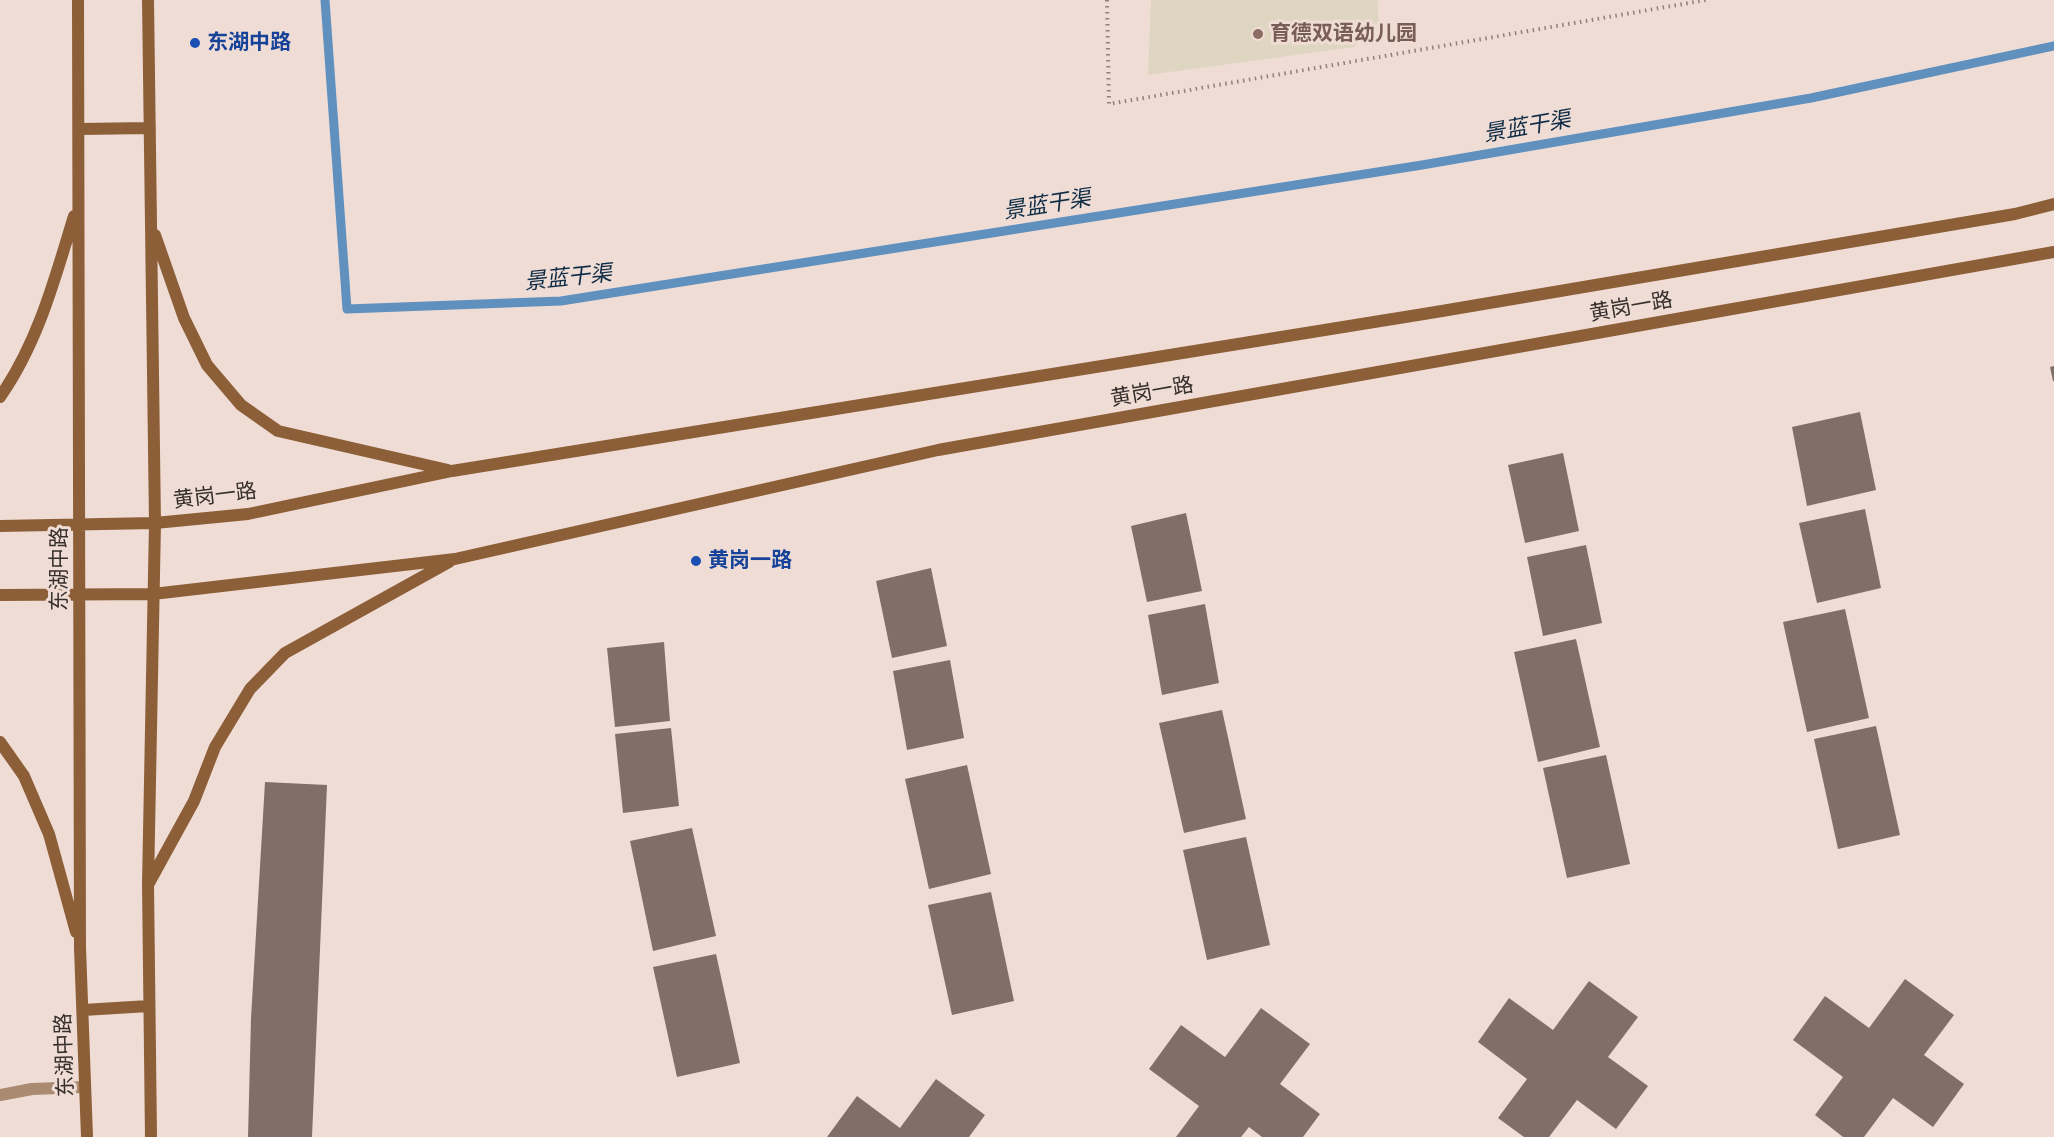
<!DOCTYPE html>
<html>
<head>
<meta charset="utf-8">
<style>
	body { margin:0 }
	canvas { display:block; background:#efdcd5 }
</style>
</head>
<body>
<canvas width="2054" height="1137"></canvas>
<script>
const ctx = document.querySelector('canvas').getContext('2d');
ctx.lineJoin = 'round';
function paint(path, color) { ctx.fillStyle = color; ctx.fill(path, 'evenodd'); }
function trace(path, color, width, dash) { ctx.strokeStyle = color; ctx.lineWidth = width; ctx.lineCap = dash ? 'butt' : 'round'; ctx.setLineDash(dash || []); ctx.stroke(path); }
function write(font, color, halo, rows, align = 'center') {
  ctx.font = font + ' "Alegreya Sans","Noto Sans SC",sans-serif'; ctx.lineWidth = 6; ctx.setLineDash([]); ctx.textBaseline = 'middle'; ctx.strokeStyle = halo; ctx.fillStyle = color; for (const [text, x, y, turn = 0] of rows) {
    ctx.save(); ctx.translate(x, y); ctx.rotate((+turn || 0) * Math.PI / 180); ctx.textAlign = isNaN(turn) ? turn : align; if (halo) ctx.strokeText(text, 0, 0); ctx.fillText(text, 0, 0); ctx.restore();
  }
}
paint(new Path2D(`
	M 1151,0 L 1377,0 L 1379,22 L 1354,47 L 1148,75 Z`), '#ded6c1');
trace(new Path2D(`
	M 325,0 L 347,309 L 561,301 L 1422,165 L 1811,98 L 2054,46`), '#6090be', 9);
paint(new Path2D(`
	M 2054,366 L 2054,381 L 2053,381 L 2050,367 Z
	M 1860,412 L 1876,490 L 1807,506 L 1792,427 Z
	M 1563,453 L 1579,531 L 1525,543 L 1508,465 Z
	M 1865,509 L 1881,588 L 1817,603 L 1799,523 Z
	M 1186,513 L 1202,591 L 1147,602 L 1131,526 Z
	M 1586,545 L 1602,623 L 1543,636 L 1527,557 Z
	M 931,568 L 947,646 L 892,658 L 876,581 Z
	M 1205,604 L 1219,683 L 1162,695 L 1148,615 Z
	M 1845,609 L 1869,718 L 1807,732 L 1783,622 Z
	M 1576,639 L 1600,747 L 1538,762 L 1514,652 Z
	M 664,642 L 670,721 L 615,727 L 607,648 Z
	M 950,660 L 964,738 L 907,750 L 893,671 Z
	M 1222,710 L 1246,819 L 1184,833 L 1159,723 Z
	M 1876,726 L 1900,835 L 1838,849 L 1814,739 Z
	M 671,728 L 679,806 L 623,813 L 615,734 Z
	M 1606,755 L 1630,864 L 1567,878 L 1543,768 Z
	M 967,765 L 991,874 L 929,889 L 905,779 Z
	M 265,782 L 327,785 L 312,1137 L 248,1137 L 251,1018 Z
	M 692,828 L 716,936 L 653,951 L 630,841 Z
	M 1246,837 L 1270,945 L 1207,960 L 1183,850 Z
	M 991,892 L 1014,1001 L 952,1015 L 928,905 Z
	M 716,954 L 740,1063 L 677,1077 L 653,967 Z
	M 1905,979 L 1954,1015 L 1924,1055 L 1964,1084 L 1933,1127 L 1893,1098 L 1864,1137 L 1843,1137 L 1815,1115 L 1843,1077 L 1793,1040 L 1825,996 L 1869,1028 Z
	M 1589,981 L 1638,1017 L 1608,1057 L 1648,1086 L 1616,1129 L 1577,1100 L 1549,1137 L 1524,1137 L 1498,1118 L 1527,1079 L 1478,1042 L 1509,998 L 1553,1030 Z
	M 1261,1008 L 1310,1044 L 1280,1084 L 1320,1114 L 1303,1137 L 1262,1137 L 1249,1127 L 1241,1137 L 1176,1137 L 1199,1106 L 1149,1069 L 1181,1025 L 1225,1057 Z
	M 936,1079 L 985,1115 L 969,1137 L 827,1137 L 857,1096 L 900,1128 Z`), '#806f68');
trace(new Path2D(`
	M 1107,0 L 1109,104 L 1706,0`), '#8e817c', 4, [1.5, 4.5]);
trace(new Path2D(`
	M 0,1095 L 32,1089 L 85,1087`), '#aa8a70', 12);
trace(new Path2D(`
	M 78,0 L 80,948 L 87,1137
	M 148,0 L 155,523 L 148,884 L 151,1137
	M 79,129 L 150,128
	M 155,235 L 184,318 L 207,365 L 241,405 L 278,431 L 448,470
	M 0,397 C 38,343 55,278 74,216
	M 0,526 L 155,523 L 248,514 L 452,471 L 1436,312 L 2015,214 L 2054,204
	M 0,595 L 153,594 L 455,559 L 938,450 L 2054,252
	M 0,742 L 24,776 L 49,834 L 76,932
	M 149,883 L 194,801 L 215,747 L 250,689 L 285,653 L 449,562
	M 83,1010 L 149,1006`), '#8d5f38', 12);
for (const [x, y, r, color] of [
	[1258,34,6,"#8d6e63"],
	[195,43,6,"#1a4fb4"],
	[696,561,6,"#1a4fb4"]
]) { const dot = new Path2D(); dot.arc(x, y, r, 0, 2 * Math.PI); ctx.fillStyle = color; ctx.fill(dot); trace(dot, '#efdcd5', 2); }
write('bold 21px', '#785e54', '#efdcd5', [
	["育德双语幼儿园",1270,34]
], 'left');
write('bold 21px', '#164399', '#efdcd5', [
	["东湖中路",207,43],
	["黄岗一路",708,561]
], 'left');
write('21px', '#362f2c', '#efdcd5', [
	["黄岗一路",1631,307,-10],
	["黄岗一路",1152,392,-10],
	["黄岗一路",215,496,-7],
	["东湖中路",60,569,-90],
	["东湖中路",65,1055,-92]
]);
write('italic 22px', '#0d2b45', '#efdcd5', [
	["景蓝干渠",1527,127,-10],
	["景蓝干渠",1047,205,-9],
	["景蓝干渠",568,278,-6]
]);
</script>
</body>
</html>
